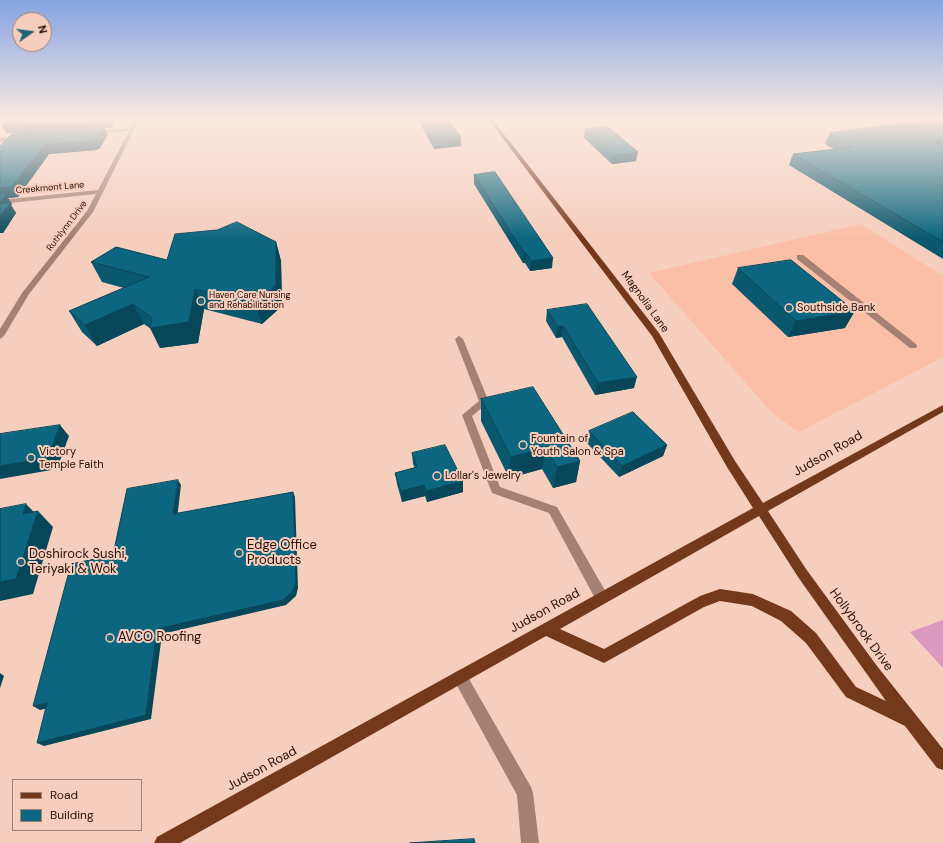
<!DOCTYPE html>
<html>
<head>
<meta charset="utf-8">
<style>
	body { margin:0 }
	#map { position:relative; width:943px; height:843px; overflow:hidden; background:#f6cebd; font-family:"DM Sans",sans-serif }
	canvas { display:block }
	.legend { position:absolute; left:12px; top:779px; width:130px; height:52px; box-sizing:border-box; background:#f6cebd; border:1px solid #a28173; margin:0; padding:5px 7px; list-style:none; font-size:12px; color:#240e05 }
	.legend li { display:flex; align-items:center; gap:8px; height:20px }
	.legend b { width:20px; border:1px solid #a28173 }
	.north { position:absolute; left:12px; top:12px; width:40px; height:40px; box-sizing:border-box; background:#f6cebd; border:1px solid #a28173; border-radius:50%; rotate:76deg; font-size:11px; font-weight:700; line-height:16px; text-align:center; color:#240e05 }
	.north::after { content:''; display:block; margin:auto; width:14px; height:18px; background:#226277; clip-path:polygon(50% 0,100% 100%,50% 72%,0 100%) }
</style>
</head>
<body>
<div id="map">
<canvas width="943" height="843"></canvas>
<ul class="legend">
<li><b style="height:5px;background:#74381c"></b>Road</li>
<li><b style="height:11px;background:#0c667f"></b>Building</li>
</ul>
<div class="north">N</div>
</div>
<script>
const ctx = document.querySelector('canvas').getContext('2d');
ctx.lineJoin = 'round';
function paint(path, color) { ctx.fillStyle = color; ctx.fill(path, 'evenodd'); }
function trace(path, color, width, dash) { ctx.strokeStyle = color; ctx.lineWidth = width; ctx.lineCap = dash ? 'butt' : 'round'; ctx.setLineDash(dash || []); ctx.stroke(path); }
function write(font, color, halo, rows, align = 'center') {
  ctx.font = font + ' "DM Sans",sans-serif'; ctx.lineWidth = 4; ctx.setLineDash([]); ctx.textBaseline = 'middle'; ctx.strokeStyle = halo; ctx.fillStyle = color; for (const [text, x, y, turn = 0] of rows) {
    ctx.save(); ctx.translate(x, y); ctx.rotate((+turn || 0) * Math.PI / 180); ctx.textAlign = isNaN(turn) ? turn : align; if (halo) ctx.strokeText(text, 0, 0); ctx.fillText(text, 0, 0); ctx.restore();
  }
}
paint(new Path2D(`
	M 861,224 L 943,276 L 943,357 L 799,432 L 773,414 L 649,273 Z`), '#fbbfa7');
paint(new Path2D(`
	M 943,620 L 943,668 L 910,632 Z`), '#dc99c0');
paint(new Path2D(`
	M 135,120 L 139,120 L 93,212 L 29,294 L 4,336 L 0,339 L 0,329 L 22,293 L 87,211 L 96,194 L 0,204 L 0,200 L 98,190 L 129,131 L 94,133 L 92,132 L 131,128 Z
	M 23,137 L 21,140 L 0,142 L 0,138 Z
	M 797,255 L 803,255 L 916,344 L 917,346 L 916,348 L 910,348 L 797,259 Z
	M 459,336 L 463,339 L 489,402 L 472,416 L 500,487 L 557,507 L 607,594 L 609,598 L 607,602 L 602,604 L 597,602 L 549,513 L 492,493 L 462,415 L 479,401 L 455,339 Z
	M 460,670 L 465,672 L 531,787 L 533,793 L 539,843 L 521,843 L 517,795 L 455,682 L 453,677 L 455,672 Z`), '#a48172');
paint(new Path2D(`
	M 489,120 L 493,120 L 659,333 L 735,461 L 763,503 L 943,405 L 943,412 L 768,511 L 806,569 L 877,666 L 943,749 L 943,770 L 937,768 L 905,726 L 846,697 L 806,643 L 781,621 L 752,606 L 720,601 L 704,607 L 604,663 L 546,636 L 180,843 L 154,843 L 157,837 L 753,508 L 727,467 L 652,336 ZM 759,516 L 798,577 L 886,701 L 856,687 L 816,633 L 791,611 L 753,594 L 720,589 L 700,596 L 604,649 L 560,629 Z`), '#74381c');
paint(new Path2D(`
	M 8,120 L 116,120 L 111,128 L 105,128 L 108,134 L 100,148 L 96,150 L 49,154 L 18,197 L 8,198 L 12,204 L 11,205 L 16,213 L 3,233 L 1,150 L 0,146 L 18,133 L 6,133 L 2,125 Z
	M 418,120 L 448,120 L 461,137 L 461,146 L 434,149 Z
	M 943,124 L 943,259 L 789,165 L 793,154 L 834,149 L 826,145 L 827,144 L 825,143 L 830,133 Z
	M 585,129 L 636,161 L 612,164 L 584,138 Z
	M 474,175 L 552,268 L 530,271 L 525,263 L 523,263 L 474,184 Z
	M 276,242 L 281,261 L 282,306 L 262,324 L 204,309 L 198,343 L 160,348 L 151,329 L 144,324 L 97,346 L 82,332 L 69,311 L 124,288 L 102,282 L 91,262 L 167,260 Z
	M 738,268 L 845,328 L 788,337 L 732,284 Z
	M 547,310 L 634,388 L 595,395 L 562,337 L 556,338 L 546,321 Z
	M 481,399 L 580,461 L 576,482 L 553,488 L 542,469 L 509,478 L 481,421 Z
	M 589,431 L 667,445 L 663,456 L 619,477 L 586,442 Z
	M 412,453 L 463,492 L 427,502 L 425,496 L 402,502 L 397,484 L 395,473 L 415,468 L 413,464 Z`), '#0a586d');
paint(new Path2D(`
	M 108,120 L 116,120 L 111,128 L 105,128 L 108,134 L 100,148 L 96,150 L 49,154 L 18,197 L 8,198 L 12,204 L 11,205 L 16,213 L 3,233 L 0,233 L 0,188 L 24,135 L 20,127 Z
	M 461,137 L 461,146 L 434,149 L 434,140 Z
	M 943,141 L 943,150 L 934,142 Z
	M 638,152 L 636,161 L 612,164 L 613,155 Z
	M 276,242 L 281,261 L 282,306 L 262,324 L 255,304 Z
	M 524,253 L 526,253 L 525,263 L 523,263 Z
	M 553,258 L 552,268 L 530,271 L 531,261 Z
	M 195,289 L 204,309 L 198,343 L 160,348 L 150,328 Z
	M 133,304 L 144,324 L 97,346 L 85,325 Z
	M 855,311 L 845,328 L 788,337 L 796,321 Z
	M 563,326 L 562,337 L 556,338 L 558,327 Z
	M 637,377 L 634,388 L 595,395 L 598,383 Z
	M 60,425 L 69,436 L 57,469 L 0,479 L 0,466 Z
	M 667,445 L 663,456 L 619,477 L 622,466 Z
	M 546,448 L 542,469 L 509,478 L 511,457 Z
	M 580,461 L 576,482 L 553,488 L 557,467 Z
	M 178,480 L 181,485 L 177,519 L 173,514 Z
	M 463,481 L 463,492 L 427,502 L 426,491 Z
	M 424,485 L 425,496 L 402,502 L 401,491 Z
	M 293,492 L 295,497 L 298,588 L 296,596 L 286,605 L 162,634 L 151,719 L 44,746 L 37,743 L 157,629 Z
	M 26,504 L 37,515 L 38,511 L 53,527 L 33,594 L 0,601 L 0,582 Z
	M 0,673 L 4,676 L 0,688 Z
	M 47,703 L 53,707 L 40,710 L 33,706 Z`), '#084759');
const building = new Path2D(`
	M 8,120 L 108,120 L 20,127 L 21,125 L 2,125 Z
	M 422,120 L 448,120 L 461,137 L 434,140 Z
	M 932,120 L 943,124 L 943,141 L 934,142 L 943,146 L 943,242 L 793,154 L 854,147 L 831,135 L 834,135 L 830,133 Z
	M 104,126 L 96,140 L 92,141 L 44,145 L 12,187 L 0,188 L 0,150 L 3,147 L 0,147 L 0,146 L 13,133 Z
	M 608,127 L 638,152 L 613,155 L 585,129 Z
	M 495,172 L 553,258 L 531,261 L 526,253 L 524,253 L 474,175 Z
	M 6,194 L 0,203 L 0,195 Z
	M 10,203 L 0,217 L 0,204 Z
	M 237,222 L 276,242 L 276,285 L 255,304 L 195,289 L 189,322 L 150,328 L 152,318 L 133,304 L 85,325 L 69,311 L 149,277 L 91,262 L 116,247 L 167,260 L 175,234 L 217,230 Z
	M 791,260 L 855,311 L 796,321 L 738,268 Z
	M 587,304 L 637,377 L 598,383 L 563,326 L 558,327 L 547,310 Z
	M 533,387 L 580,461 L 557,467 L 546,448 L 511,457 L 481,399 Z
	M 633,412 L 667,445 L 622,466 L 589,431 Z
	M 60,425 L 48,458 L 0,466 L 0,434 Z
	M 445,445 L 463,481 L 426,491 L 424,485 L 401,491 L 395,473 L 417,467 L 412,453 Z
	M 178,480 L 173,514 L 293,492 L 296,583 L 293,591 L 283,600 L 157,629 L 146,715 L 37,743 L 47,703 L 33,706 L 71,564 L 113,555 L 127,489 Z
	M 26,504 L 23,514 L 38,511 L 16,579 L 0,582 L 0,509 Z
	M 474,839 L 475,843 L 410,843 Z`);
paint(building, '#0c667f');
trace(building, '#084759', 1);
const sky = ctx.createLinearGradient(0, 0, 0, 238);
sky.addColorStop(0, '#84a4e2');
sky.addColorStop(0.5, '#fbe9e1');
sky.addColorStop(1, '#fbe9e100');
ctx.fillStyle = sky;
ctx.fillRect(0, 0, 943, 238);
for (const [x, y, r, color] of [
	[201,301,4,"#226277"],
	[789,308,4,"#226277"],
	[523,445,4,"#226277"],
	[31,458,4,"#226277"],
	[437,476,4,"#226277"],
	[239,553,4,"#226277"],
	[21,562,4,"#226277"],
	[110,638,4,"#226277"]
]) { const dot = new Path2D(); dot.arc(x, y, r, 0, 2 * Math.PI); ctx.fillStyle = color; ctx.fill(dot); trace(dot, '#f6cebd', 1.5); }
write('9px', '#240e05', '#f6cebd', [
	["Creekmont Lane",50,188,-5],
	["Ruthlynn Drive",67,226,-53]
]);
write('9px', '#240e05', '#f6cebd', [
	["Haven Care Nursing",209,296],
	["and Rehabilitation",209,306]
], 'left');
write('11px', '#240e05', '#f6cebd', [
	["Magnolia Lane",645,302,54]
]);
write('11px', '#240e05', '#f6cebd', [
	["Southside Bank",797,308],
	["Fountain of",531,439],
	["Youth Salon & Spa",531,452],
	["Victory",39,452],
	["Temple Faith",39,465],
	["Lollar's Jewelry",445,476]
], 'left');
write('13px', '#240e05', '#f6cebd', [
	["Judson Road",828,454,-30],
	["Judson Road",545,611,-29],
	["Hollybrook Drive",861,630,54],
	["Judson Road",262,769,-29]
]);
write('13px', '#240e05', '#f6cebd', [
	["Edge Office",247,546],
	["Products",247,561],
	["Doshirock Sushi,",29,555],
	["Teriyaki & Wok",29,570],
	["AVCO Roofing",118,638]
], 'left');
</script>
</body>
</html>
